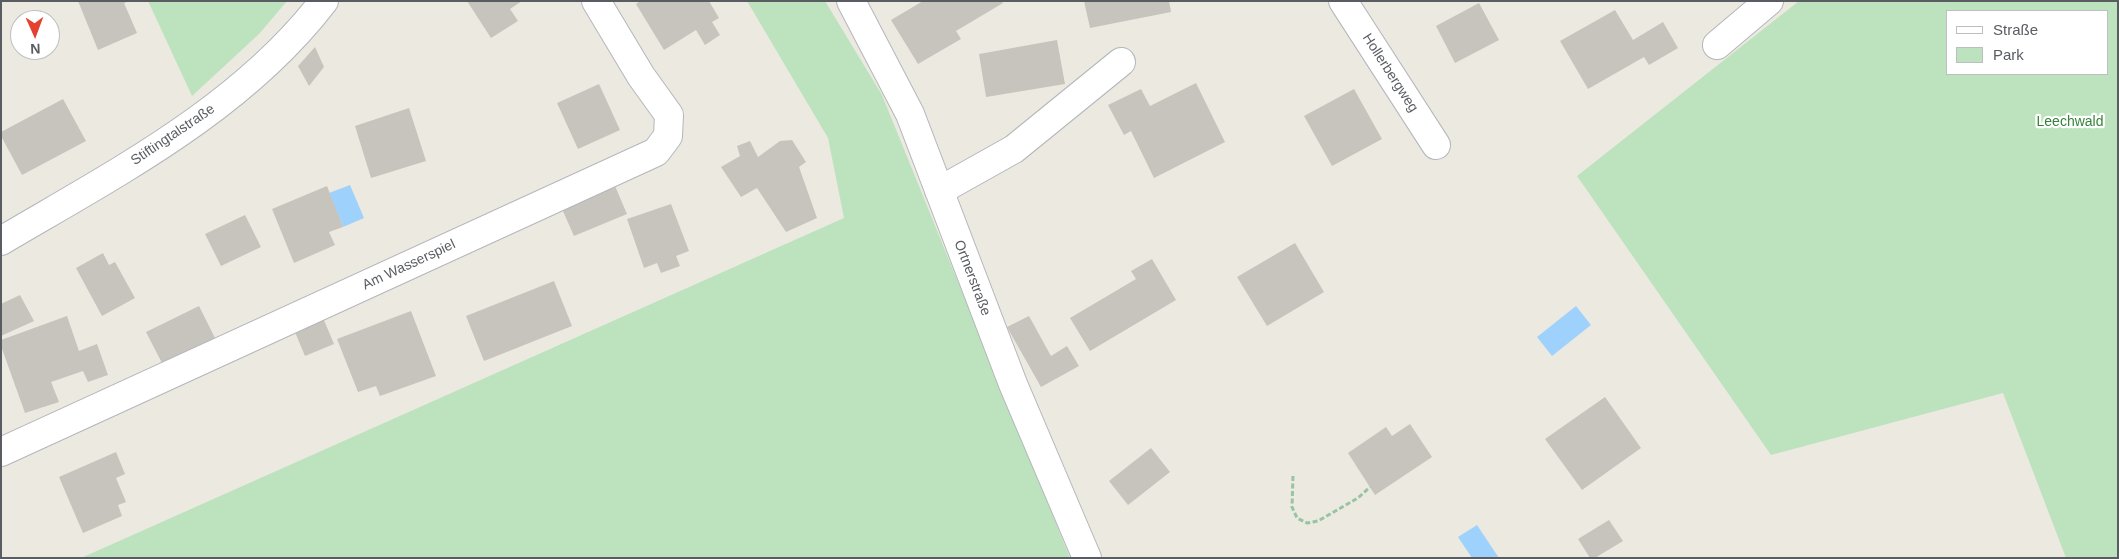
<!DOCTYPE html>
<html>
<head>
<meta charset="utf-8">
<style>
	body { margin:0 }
	#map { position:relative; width:2119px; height:559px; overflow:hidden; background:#ece9e0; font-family:Arial,sans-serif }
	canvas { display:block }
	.frame { position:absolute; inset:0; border:2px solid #595c61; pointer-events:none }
	.legend { position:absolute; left:1946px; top:10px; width:162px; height:65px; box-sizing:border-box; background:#fff; border:1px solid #bdbec0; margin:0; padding:6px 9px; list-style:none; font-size:15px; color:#595c61 }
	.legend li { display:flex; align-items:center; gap:10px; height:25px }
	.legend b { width:25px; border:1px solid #bdbec0 }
	.north { position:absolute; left:10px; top:10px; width:50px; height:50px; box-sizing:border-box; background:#fff; border:1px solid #bdbec0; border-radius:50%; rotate:178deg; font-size:14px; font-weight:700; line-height:20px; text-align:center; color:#595c61 }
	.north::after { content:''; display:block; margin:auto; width:18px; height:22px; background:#e4412e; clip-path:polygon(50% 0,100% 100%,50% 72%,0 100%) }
</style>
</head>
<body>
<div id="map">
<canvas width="2119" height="559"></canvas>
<div class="frame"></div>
<ul class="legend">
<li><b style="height:6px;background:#fff"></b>Straße</li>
<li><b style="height:14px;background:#bde3be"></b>Park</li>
</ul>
<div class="north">N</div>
</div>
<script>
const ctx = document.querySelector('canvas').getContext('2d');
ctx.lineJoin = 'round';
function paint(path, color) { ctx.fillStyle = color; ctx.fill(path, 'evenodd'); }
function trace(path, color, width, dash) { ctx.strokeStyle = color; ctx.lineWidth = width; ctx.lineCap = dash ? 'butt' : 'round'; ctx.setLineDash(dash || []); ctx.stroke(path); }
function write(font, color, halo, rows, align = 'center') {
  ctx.font = font + ' Arial,sans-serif'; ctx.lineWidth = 4.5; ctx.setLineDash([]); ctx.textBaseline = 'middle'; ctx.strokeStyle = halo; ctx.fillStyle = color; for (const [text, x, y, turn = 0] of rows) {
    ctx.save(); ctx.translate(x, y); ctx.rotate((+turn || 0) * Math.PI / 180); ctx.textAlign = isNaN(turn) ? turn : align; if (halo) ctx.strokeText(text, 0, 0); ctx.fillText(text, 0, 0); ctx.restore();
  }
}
paint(new Path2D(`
	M 148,1 L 287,1 L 259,34 L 192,96 Z
	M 747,1 L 825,1 L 882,95 L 1070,558 L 81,558 L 844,218 L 828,138 Z
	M 1799,1 L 2118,1 L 2118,558 L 2066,558 L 2003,393 L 1771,455 L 1577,176 ZM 1948,11 L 2108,11 L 2108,74 L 1948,74 Z`), '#bde3be');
paint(new Path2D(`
	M 350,185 L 364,218 L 343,227 L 329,193 Z
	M 1576,306 L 1591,325 L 1552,356 L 1537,337 Z
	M 1477,525 L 1499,558 L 1472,558 L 1458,537 Z`), '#9fd1fd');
paint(new Path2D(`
	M 78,1 L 130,1 L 124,3 L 137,33 L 98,50 Z
	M 467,1 L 522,1 L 510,9 L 518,21 L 491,38 Z
	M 640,1 L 709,1 L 719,18 L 712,22 L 720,35 L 705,45 L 696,30 L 664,50 L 636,4 Z
	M 923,1 L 1002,1 L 1003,3 L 956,31 L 961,39 L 918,64 L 891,20 Z
	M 1084,1 L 1169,1 L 1171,12 L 1090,28 Z
	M 1479,3 L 1499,40 L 1455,63 L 1436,26 Z
	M 1615,10 L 1633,40 L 1663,22 L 1678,48 L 1649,65 L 1644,57 L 1588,89 L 1560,41 Z
	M 1057,40 L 1065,84 L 986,97 L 979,54 Z
	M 315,47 L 324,67 L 309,86 L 298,66 Z
	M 1196,83 L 1225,142 L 1154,178 L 1131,131 L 1124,135 L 1108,105 L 1141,89 L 1150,106 Z
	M 599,84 L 620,130 L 578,149 L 557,103 Z
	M 1354,89 L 1382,139 L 1332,166 L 1304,116 Z
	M 63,99 L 86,141 L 22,175 L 1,136 L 1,132 Z
	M 409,108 L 426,161 L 371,178 L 355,126 Z
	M 792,140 L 806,162 L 799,167 L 817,218 L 786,232 L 757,188 L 741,197 L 721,167 L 740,156 L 737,146 L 750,141 L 758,157 L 780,141 Z
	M 327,186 L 343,227 L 329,232 L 335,245 L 294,263 L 272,209 Z
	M 615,186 L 627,214 L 574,236 L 562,209 Z
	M 671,204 L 689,251 L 676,256 L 680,266 L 661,273 L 657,263 L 644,268 L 627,219 Z
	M 245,215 L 261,247 L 221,266 L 205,234 Z
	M 1295,243 L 1324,292 L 1267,326 L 1237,277 Z
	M 103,253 L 109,265 L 115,262 L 135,298 L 102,316 L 76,268 Z
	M 1152,259 L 1176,300 L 1090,351 L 1070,318 L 1136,279 L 1131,271 Z
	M 554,281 L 572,326 L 484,361 L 466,316 Z
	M 20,295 L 34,321 L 1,336 L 1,304 Z
	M 199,306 L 216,340 L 164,367 L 146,332 Z
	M 411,311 L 436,376 L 380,396 L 376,386 L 358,392 L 337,339 Z
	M 321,313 L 334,344 L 305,356 L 292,325 Z
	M 67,316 L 79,351 L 97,344 L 108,375 L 88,382 L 83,371 L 51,382 L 59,402 L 25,413 L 1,346 L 1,340 Z
	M 1029,316 L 1051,356 L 1067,346 L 1079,366 L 1041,387 L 1007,327 Z
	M 1605,397 L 1641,448 L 1582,490 L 1545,439 Z
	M 1410,424 L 1432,457 L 1375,495 L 1348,453 L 1386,427 L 1392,436 Z
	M 1151,448 L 1170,472 L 1128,505 L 1109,481 Z
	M 116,452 L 125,474 L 116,478 L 126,502 L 118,505 L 122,516 L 83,533 L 59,477 Z
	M 1609,520 L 1623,541 L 1595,558 L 1590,558 L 1578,539 Z`), '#c6c4bd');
const minor = new Path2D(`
	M 851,1 L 910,114 L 1013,384 L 1087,558
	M 1343,1 L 1436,145
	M 1717,45 L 1769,1
	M 939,191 L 1014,149 L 1121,62
	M 1,241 C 116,173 241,109 324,1
	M 1,452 L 656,152 L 668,136 L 669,115 L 641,76 L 596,1`);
trace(minor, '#b3b6bb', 30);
trace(new Path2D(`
	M 1293,476 L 1292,507 L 1297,518 L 1307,523 L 1318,521 L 1358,498 L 1370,487`), '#96c4a4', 3, [5, 2.5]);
trace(minor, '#fff', 28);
write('14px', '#595c61', '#fff', [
	["Hollerbergweg",1390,73,57],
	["Stiftingtalstraße",173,135,-34],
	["Am Wasserspiel",409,265,-25],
	["Ortnerstraße",972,278,69]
]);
write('14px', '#36833c', '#fff', [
	["Leechwald",2070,122]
]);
</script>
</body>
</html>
